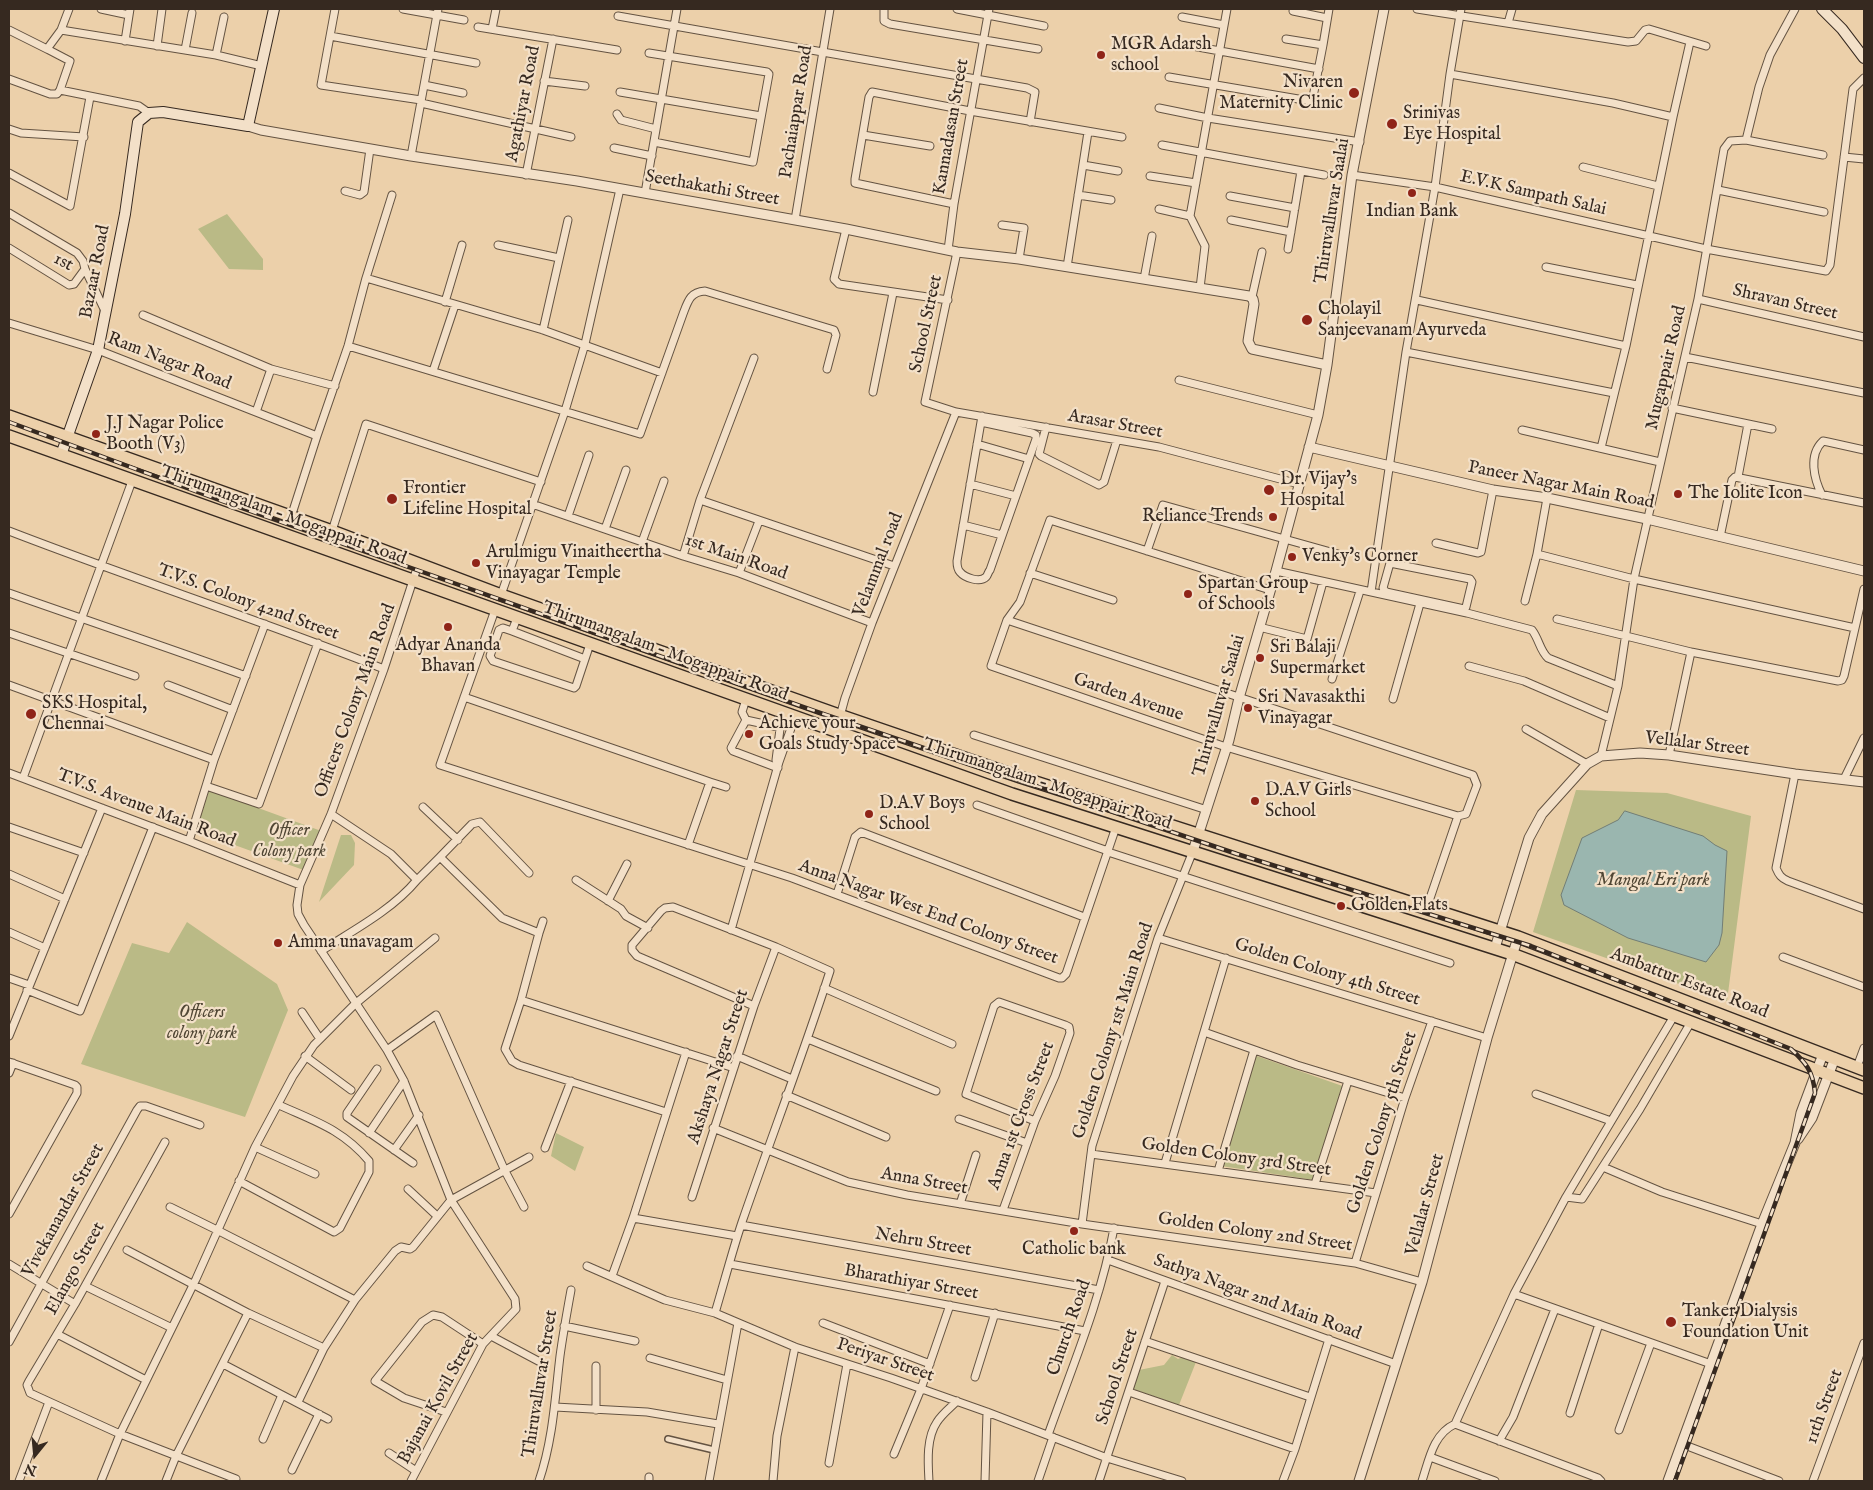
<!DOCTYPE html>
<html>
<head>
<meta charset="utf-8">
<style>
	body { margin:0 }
	#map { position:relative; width:1873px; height:1490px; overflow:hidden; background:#ecd0aa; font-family:"IM FELL English",serif }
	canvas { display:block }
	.frame { position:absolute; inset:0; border:10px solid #362920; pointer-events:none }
	.north { position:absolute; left:10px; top:1430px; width:50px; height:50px; -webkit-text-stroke:4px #f3e0c8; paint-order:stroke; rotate:197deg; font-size:14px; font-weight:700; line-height:20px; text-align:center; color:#362920 }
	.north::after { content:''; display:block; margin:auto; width:18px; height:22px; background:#362920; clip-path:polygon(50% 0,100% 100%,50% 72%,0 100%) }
</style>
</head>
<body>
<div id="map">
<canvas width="1873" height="1490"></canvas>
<div class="frame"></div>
<div class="north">N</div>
</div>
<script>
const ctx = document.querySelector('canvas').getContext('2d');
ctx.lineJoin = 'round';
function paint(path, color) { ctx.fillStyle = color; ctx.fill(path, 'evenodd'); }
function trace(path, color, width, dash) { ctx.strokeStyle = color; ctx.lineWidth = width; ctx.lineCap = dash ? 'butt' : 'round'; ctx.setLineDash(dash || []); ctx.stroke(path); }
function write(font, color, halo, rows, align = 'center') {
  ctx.font = font + ' "IM FELL English",serif'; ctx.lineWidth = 4.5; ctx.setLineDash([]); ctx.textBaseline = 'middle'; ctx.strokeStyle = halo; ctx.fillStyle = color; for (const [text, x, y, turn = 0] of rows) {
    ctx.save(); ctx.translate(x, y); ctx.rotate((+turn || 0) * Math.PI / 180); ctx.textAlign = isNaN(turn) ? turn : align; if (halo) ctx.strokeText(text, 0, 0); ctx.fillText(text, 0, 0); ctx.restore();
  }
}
paint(new Path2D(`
	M 227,214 L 263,259 L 263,270 L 229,269 L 198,229 Z
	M 209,790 L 324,832 L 309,872 L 196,831 Z
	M 1576,790 L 1667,793 L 1751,816 L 1727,1001 L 1533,932 Z
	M 341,835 L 351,835 L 355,843 L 354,865 L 319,902 Z
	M 187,922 L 277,984 L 288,1010 L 245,1117 L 81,1064 L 132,943 L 169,953 Z
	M 1254,1055 L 1351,1089 L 1314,1180 L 1221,1166 Z
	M 556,1133 L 584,1147 L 575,1171 L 551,1156 Z
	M 1172,1355 L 1178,1359 L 1183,1357 L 1196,1362 L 1179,1405 L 1133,1389 L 1139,1370 L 1164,1365 Z`), '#baba86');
const water = new Path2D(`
	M 1625,811 L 1703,836 L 1715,845 L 1727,851 L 1722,933 L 1719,945 L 1706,962 L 1628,938 L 1564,905 L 1561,895 L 1582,838 L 1618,820 Z`);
paint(water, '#9ab6af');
trace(water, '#727e76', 1);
const pedestrian = new Path2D(`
	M 668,1439 L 714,1450`);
const minor = new Path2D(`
	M 101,9 L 129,15
	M 335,9 L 321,85 L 421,100
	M 403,9 L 464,20
	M 884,9 L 884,21 L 890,24 L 1038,49
	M 957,9 L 1044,26
	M 1417,9 L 1628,42 L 1636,41 L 1645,30 L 1649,29 L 1706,46
	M 1293,11 L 1327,18
	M 618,16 L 1027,88 L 1035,92 L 1030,122
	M 1182,17 L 1224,25
	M 1508,23 L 1512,9
	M 478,27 L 617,50
	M 492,29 L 496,9
	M 9,30 L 47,49
	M 61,30 L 216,55 L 262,66
	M 330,36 L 476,63
	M 1286,39 L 1323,45 L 1329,9
	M 125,41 L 130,9
	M 1176,43 L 1319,69
	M 157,46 L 162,9
	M 185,50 L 192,13
	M 649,53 L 767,72 L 769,74 L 753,162 L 654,142
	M 216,55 L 224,17
	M 1450,74 L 1613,103 L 1673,117 L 1626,346 L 1601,448
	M 1169,77 L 1310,101 L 1313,97 L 1323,45
	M 9,79 L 50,94 L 57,94 L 60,90 L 139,106 L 149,113
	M 544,81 L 585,86
	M 424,85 L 463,93
	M 60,90 L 70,61 L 47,49 L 61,30 L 69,9
	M 620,92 L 761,116
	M 421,103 L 571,137
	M 1159,108 L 1208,118 L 1360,142
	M 617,114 L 621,120 L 656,129
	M 1673,117 L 1690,42
	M 9,129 L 21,133 L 84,137
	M 863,135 L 930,146
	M 1746,140 L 1823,155
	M 1162,145 L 1324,175
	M 614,148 L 652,156
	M 411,156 L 438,9
	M 1844,157 L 1864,159
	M 1083,165 L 1118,171
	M 1583,167 L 1658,186
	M 9,173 L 70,206 L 90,97
	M 526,175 L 553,39
	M 1352,175 L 1435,187 L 1706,249 L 1826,271 L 1830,265 L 1853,89 L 1864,78
	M 1150,176 L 1196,183
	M 1718,190 L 1824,212
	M 345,191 L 360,195 L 364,192 L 370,149
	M 645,193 L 677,9
	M 1078,195 L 1111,200
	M 1230,196 L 1295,208
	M 954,204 L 855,183 L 855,179 L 869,97 L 872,92 L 970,111 L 1122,137
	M 1159,209 L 1190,216
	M 9,213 L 77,253 L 83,261 L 85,269 L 105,311
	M 795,220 L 830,9
	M 1231,220 L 1291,232
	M 1002,225 L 1024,228 L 1019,259
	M 846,229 L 834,279 L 839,284 L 948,300
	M 498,245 L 559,258
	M 9,248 L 69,285 L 74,284 L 85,269
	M 1288,249 L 1301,171
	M 948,250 L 954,204 L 989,9
	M 957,252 L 925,402 L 956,412 L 1159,447 L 1299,484
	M 1067,267 L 1088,132
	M 1546,267 L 1637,285
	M 366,278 L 543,330 L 662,373
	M 1144,279 L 1152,236
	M 1200,288 L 1205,246 L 1190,216 L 1227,9
	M 1252,297 L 1262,252
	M 1698,299 L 1864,337
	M 1417,300 L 1626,346
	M 445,302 L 462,245
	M 143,315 L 271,369 L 335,386
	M 9,323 L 98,350 L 317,436
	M 543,330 L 568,220
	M 348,346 L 640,434 L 683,314 C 688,301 690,292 705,291 L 834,330 L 836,335 L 827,369
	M 1406,352 L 1614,393
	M 1685,357 L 1864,393
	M 433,371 L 455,305
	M 1179,380 L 1318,415
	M 873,392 L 893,293
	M 1672,408 L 1772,429
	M 256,412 L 271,369
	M 981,422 L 1032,433 L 1036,435 L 1036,439 L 990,570 C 988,572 988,575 986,577 C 980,583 965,578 960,572 C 957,569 957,565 957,561 L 982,416
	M 1046,427 L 1039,454 L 1041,456 L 1099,485 L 1104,482 L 1117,440
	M 1522,430 L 1660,462
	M 977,444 L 1029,459
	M 1738,477 L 1748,424
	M 970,484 L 1016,496
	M 1822,495 C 1814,479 1808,455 1823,441 L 1828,442 L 1864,450
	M 700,500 L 894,566
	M 532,504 L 683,556 L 739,573 L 872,623
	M 568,516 L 589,455
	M 291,517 L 317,436 L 348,346 L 366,278 L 392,195
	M 963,525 L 1002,535
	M 605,529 L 626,470
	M 9,531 C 133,579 260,620 384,669
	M 332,531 L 366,424 L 541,482
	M 1720,537 L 1732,480 L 1735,477 L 1864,503
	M 642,542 L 664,481
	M 1436,543 L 1478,553 L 1481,552 L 1493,490
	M 1147,551 L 1163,505 L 1338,554
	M 1537,554 L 1547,498
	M 683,556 L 700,500 L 754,358
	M 1390,563 L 1470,579 L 1472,582 L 1466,607 L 1464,609 L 1386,592 L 1383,588 Z
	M 1276,571 L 1467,613 L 1532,630 C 1539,639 1540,651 1548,658 L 1618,686
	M 739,573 L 759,521
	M 1030,573 L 1113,600
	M 1371,592 L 1406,352 L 1435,187 L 1450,74 L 1461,9
	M 9,593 C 88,621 167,647 246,676
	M 501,595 L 565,411 L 585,344 L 620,189
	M 1525,601 L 1537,554 L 1634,579 L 1855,628
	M 495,610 L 440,765 L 792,878 L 1059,978 L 1062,978 L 1066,974 L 1116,827
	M 517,618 L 512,631 L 503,628 L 499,630 L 490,656 L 493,661 L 574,688 L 576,686 L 590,644
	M 1557,619 L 1691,652 L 1838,681 L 1842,680 L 1844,676 L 1864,589
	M 1007,620 L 1473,775 L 1477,785 L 1466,814 L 1458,816 L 1226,747 L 991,666 L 1007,620 L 1020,602 L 1050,520 L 1270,590
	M 1259,627 L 1307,639 L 1323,582
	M 512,631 L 585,659
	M 9,633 L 135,676
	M 1469,666 L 1524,681 L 1610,718
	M 1332,679 L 1360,591
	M 9,685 L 214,760
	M 168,685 L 233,710
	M 464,697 L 710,782 L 688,845
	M 746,699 L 742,712 L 746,720
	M 1393,699 L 1421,600
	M 1526,729 L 1587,764
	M 836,731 L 845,698 L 872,623 L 956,412
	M 974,735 L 1207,810
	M 1669,755 L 1691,652
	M 1601,756 L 1618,686 L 1634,579 L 1698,299 L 1724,149 L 1730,141 L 1746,140 L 1759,87 L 1770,55 L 1795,9
	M 776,760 L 780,729 L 778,727 L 746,720 L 731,748 L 733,751 L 778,768
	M 9,773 L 189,841 L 300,885
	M 1795,774 L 1776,868 C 1779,875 1781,878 1788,881 L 1864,909
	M 23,778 L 132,481
	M 1844,779 L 1864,738
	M 710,782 L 726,787
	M 206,786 L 259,804 L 318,643
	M 977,805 L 1108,851
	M 423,807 L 458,840
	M 331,814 L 391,854 L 417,880 L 440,857 L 502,918 L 539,933 L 521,1000 L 505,1049 L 512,1061 L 519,1065 L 666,1112
	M 9,827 L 84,853
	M 189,841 L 214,760 L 265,624
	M 1108,852 L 1450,963
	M 440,857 L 472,824 L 480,822 L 529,873
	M 9,874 L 65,899
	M 576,880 L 621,909 L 626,916 L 648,928
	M 837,894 L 855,837 L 861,832 L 1084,917
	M 608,901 L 627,864
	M 1427,907 L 1458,816
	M 731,930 L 779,762 L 795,717
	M 9,932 L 45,948
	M 539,933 L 543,921
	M 1158,938 L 1487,1038
	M 321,951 C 354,930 392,910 417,880
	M 1783,957 L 1864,987
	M 9,978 L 29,985
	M 824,988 L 952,1044
	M 27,990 L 80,1011 L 153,827
	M 521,1000 L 734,1068
	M 302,1012 L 320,1039
	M 1204,1032 L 1297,1065 L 1405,1098
	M 9,1036 L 102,808
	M 808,1039 L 936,1091
	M 387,1050 L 436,1015 L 505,1171 L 524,1207
	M 305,1056 L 351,1090
	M 737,1056 L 792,1079
	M 9,1062 L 75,1085 L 77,1087 L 77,1093 L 9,1214
	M 1857,1067 L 1864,1048
	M 377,1069 L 347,1113 L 347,1117 L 413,1163
	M 9,1073 L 13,1063
	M 1536,1094 L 1611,1121
	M 786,1095 L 886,1137
	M 959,1119 L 1027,1143
	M 713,1128 L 848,1182 L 907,1195 L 1082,1224 L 1355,1263 L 1422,1282
	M 369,1133 L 404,1081
	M 165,1142 L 75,1304 L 29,1381 L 27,1385 L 30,1393 L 120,1434 L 236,1479 L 235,1481
	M 255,1147 L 315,1174
	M 545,1148 L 571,1081
	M 394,1150 L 419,1115
	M 1091,1154 L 1376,1193
	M 1165,1163 L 1226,958
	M 1603,1167 L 1662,1192 L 1762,1224
	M 1218,1171 L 1254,1050
	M 239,1181 L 334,1232 L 340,1228 L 369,1172 L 369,1161 C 342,1129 314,1121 279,1105
	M 1315,1184 L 1348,1081
	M 408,1189 L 437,1216
	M 692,1197 L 754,1006 L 776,947
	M 1566,1197 L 1674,1016
	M 960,1204 L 976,1155
	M 170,1207 L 217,1230 L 355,1300
	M 1003,1210 L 1035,1121 L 1055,1076 L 1070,1033 L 1069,1027 L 1065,1025 L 999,1002 L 994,1006 L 966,1094 L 1035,1121
	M 633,1218 L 737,1236
	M 1082,1224 L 1092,1146 L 1158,938 L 1193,851
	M 741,1225 L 1099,1290
	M 127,1250 L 248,1313
	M 1108,1260 L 1396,1364
	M 1355,1263 L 1405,1098 L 1432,1021
	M 9,1264 L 75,1304
	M 730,1264 L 1085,1331
	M 587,1266 L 665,1300 L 715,1313 L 795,1347 L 891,1378 L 987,1412 L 1107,1458 L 1182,1481
	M 612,1276 L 633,1218 L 686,1052
	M 85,1286 L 172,1328
	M 1514,1294 L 1566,1197 L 1582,1199 L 1640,1109 L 1691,1022
	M 715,1313 C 724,1283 732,1252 742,1222 C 771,1138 803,1055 830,971 L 776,947 L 673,907 L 665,908 L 661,911 L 632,945 L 632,950 L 637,956 L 754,1006
	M 823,1323 L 930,1364
	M 564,1326 L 635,1341
	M 57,1334 L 146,1380
	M 491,1336 L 540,1362
	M 1145,1341 L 1310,1397
	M 9,1342 L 137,1110 L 140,1106 L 146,1106 L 200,1125
	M 650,1358 L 727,1380
	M 223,1364 L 328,1419
	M 596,1366 L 596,1410
	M 975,1377 L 995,1313
	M 1129,1392 L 1295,1449
	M 298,1402 L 324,1348 L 355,1300 L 395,1251 L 401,1247 L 410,1249 L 413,1247 L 451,1200 L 529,1157
	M 555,1407 L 647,1412 L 718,1424
	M 446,1412 L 404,1398 L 375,1381 L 422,1322 L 433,1315 L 442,1317 L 483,1344
	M 1570,1413 L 1599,1324
	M 1455,1424 L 1514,1294 L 1711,1364
	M 1619,1430 L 1651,1343
	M 1048,1435 C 1072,1367 1101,1300 1114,1228
	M 263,1439 L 282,1395
	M 1499,1441 L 1513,1417 L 1555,1309
	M 1682,1444 L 1779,1481
	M 389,1453 L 416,1471
	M 894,1454 L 921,1389 L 950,1305
	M 1430,1457 L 1495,1481
	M 829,1463 L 847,1364
	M 292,1470 L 319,1414
	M 19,1481 L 49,1402
	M 101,1481 L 120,1434 L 196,1279 L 255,1147 L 293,1076 L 314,1045 L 355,1004 L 435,938
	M 166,1481 L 176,1456 L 248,1313 L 324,1348
	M 411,1481 L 483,1344 L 516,1309 L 515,1299 L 451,1200 L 404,1081 L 387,1050 L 304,925 L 298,914 L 297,905 L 300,885 L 331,814 L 384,669 L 418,565
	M 539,1481 C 553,1440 555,1398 560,1356 C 563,1334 567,1312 571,1290
	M 649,1481 L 649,1477
	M 709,1481 L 738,1323
	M 773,1481 L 777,1436 L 795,1347
	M 929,1481 C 928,1463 926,1438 937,1422 C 942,1414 950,1408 957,1401
	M 985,1481 L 987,1412
	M 1038,1481 L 1053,1437
	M 1099,1481 L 1165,1281
	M 1283,1481 L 1295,1449 L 1329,1339
	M 1422,1481 C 1429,1460 1433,1434 1455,1424 L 1598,1478 L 1601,1481
	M 1813,1481 L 1864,1343`);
const tertiary = new Path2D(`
	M 248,126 L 261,130 L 411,156 L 577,181 L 846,229 L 957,252 L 1019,259 L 1249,296 L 1253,299 L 1254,304 L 1248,341 L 1252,349 L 1327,365
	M 1309,447 L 1493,490 L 1547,498 L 1647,519 L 1864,571
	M 1193,851 L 1229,740 L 1239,698 L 1276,571 L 1318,415 L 1327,365 L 1352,175 L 1384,9
	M 1495,948 L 1529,838 L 1542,814 L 1587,764 L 1601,756 L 1640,753 L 1669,755 L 1795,774 L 1864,782
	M 1798,1139 L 1812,1118 L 1835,1058
	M 1359,1481 L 1422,1282 L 1487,1038 L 1518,937
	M 1668,1481 L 1762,1224 L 1795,1143 L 1801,1113 L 1823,1054`);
const secondary = new Path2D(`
	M 1822,9 L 1842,29 L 1864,58
	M 61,455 L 98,350 L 125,214 L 138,122 L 149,113 L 163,112 L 248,126 L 274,9`);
const primary = new Path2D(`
	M 9,416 L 332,531 L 501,595 L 839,715 L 1020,777 L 1518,937 L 1864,1070
	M 9,436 L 1012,794 L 1512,954 L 1864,1088`);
trace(pedestrian, '#645342', 8);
trace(minor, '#645342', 9);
trace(tertiary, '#645342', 11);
trace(secondary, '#362920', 12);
trace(primary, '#362920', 14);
trace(pedestrian, '#f3e0c8', 5);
trace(minor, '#f3e0c8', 7);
trace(tertiary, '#f3e0c8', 9);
trace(secondary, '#f3e0c8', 10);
trace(primary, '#ecd0aa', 11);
const rail = new Path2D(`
	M 9,422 L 222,501 L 815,711 L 1237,854 L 1531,946 L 1791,1049 C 1806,1063 1813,1071 1815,1093 L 1675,1481`);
trace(rail, '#362920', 4.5);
trace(rail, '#f3e0c8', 2.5, [8]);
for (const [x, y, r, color] of [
	[1101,55,5,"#8f2418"],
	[1354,93,6,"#8f2418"],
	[1392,124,6,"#8f2418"],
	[1412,193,5,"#8f2418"],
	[1307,320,6,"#8f2418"],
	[96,434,5,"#8f2418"],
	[1269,490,6,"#8f2418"],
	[1678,494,5,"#8f2418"],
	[392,499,6,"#8f2418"],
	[1273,517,5,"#8f2418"],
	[1292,557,5,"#8f2418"],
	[476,563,5,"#8f2418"],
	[1188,594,5,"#8f2418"],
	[448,627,5,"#8f2418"],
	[1260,658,5,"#8f2418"],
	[1248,708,5,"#8f2418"],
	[31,714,6,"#8f2418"],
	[749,734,5,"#8f2418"],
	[1255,801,5,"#8f2418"],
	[869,814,5,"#8f2418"],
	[1341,906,5,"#8f2418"],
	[278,943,5,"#8f2418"],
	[1074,1231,5,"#8f2418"],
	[1671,1322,6,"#8f2418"]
]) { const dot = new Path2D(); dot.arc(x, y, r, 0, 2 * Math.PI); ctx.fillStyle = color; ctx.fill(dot); trace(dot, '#f3e0c8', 2); }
write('18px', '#362920', '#f3e0c8', [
	["MGR Adarsh",1111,45],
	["school",1111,66],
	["Nivaren",1343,83,"right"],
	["Maternity Clinic",1343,104,"right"],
	["Srinivas",1403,114],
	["Eye Hospital",1403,135],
	["Indian Bank",1412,212,"center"],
	["Cholayil",1318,310],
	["Sanjeevanam Ayurveda",1318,331],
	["J.J Nagar Police",106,424],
	["Booth (V3)",106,445],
	["Dr. Vijay's",1280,480],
	["Hospital",1280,501],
	["Frontier",403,489],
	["Lifeline Hospital",403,510],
	["The Iolite Icon",1688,494],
	["Reliance Trends",1263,517,"right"],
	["Arulmigu Vinaitheertha",486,553],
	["Vinayagar Temple",486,574],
	["Venky's Corner",1302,557],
	["Spartan Group",1198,584],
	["of Schools",1198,605],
	["Adyar Ananda",448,646,"center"],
	["Bhavan",448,667,"center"],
	["Sri Balaji",1270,648],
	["Supermarket",1270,669],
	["Sri Navasakthi",1258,698],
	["Vinayagar",1258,719],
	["SKS Hospital,",42,704],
	["Chennai",42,725],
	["Achieve your",759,724],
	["Goals Study Space",759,745],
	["D.A.V Girls",1265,791],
	["School",1265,812],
	["D.A.V Boys",879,804],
	["School",879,825],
	["Golden Flats",1351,906],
	["Amma unavagam",288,943],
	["Catholic bank",1074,1250,"center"],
	["Tanker Dialysis",1682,1312],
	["Foundation Unit",1682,1333]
], 'left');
write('18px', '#362920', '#f3e0c8', [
	["Agathiyar Road",524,104,-79],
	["Pachaiappar Road",797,112,-81],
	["Kannadasan Street",952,127,-80],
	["Seethakathi Street",712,189,10],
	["E.V.K Sampath Salai",1533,194,13],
	["Thiruvalluvar Saalai",1333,211,-81],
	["1st",63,263,28],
	["Bazaar Road",96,272,-79],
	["Shravan Street",1785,303,13],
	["School Street",927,324,-78],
	["Ram Nagar Road",169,362,21],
	["Mugappair Road",1667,368,-77],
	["Arasar Street",1115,425,10],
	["Paneer Nagar Main Road",1561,486,11],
	["Thirumangalam – Mogappair Road",283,516,20],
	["1st Main Road",736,558,19],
	["Velammal road",879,565,-69],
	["T.V.S. Colony 42nd Street",248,603,20],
	["Thirumangalam – Mogappair Road",665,652,20],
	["Garden Avenue",1128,698,19],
	["Officers Colony Main Road",356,701,-70],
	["Thiruvalluvar Saalai",1220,706,-74],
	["Vellalar Street",1697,745,7],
	["Thirumangalam – Mogappair Road",1047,785,18],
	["T.V.S. Avenue Main Road",146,809,21],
	["Anna Nagar West End Colony Street",928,913,20],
	["Golden Colony 4th Street",1327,973,17],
	["Ambattur Estate Road",1689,984,21],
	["Golden Colony 1st Main Road",1114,1031,-72],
	["Akshaya Nagar Street",719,1067,-72],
	["Anna 1st Cross Street",1022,1116,-69],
	["Golden Colony 5th Street",1383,1123,-72],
	["Golden Colony 3rd Street",1236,1158,8],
	["Anna Street",924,1182,10],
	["Vellalar Street",1426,1205,-75],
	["Vivekanandar Street",64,1211,-61],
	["Golden Colony 2nd Street",1255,1233,8],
	["Nehru Street",923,1243,10],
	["Elango Street",76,1269,-61],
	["Bharathiyar Street",911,1283,10],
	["Sathya Nagar 2nd Main Road",1257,1298,20],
	["Church Road",1070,1328,-71],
	["Periyar Street",885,1361,19],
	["School Street",1118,1377,-72],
	["Thiruvalluvar Street",541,1384,-81],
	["Bajanai Kovil Street",439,1399,-61],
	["11th Street",1825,1407,-70]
]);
write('italic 18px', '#504634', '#f3e0c8', [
	["Officer",289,831],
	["Colony park",289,852],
	["Mangal Eri park",1653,881],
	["Officers",202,1013],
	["colony park",202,1034]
]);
</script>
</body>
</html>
